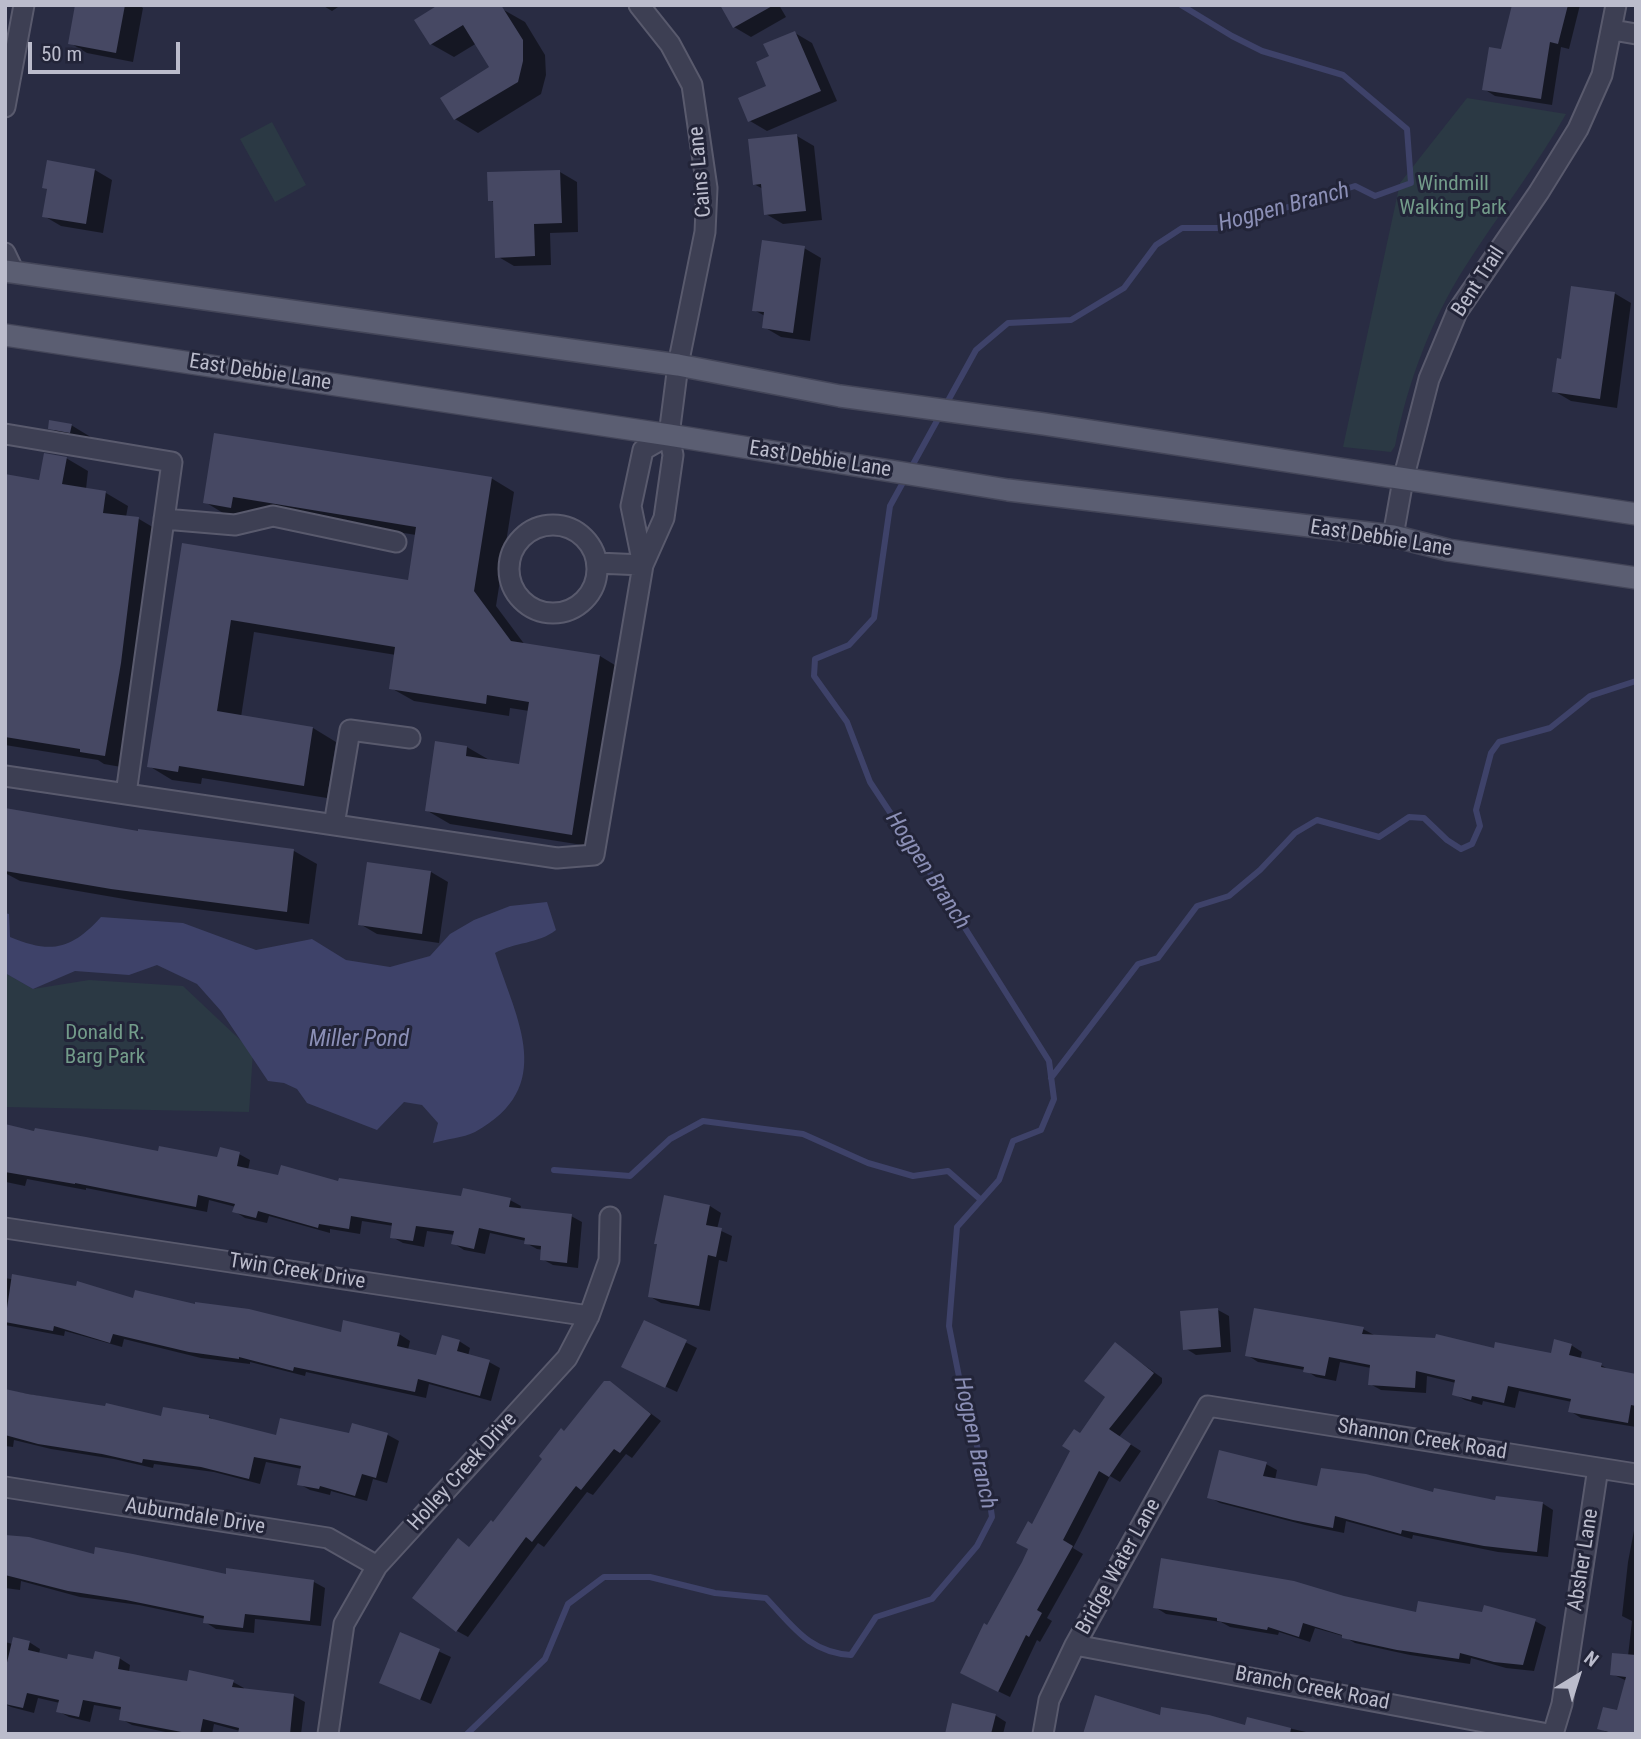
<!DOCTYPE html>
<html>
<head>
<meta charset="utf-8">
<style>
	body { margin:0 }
	#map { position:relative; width:1641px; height:1739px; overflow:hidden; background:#292c43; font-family:"Roboto Condensed",sans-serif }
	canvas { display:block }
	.frame { position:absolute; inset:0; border:7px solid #bbbccc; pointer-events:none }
	.north { position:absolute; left:1543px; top:1641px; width:70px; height:70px; -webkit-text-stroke:5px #222438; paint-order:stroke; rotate:38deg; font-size:19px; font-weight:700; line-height:28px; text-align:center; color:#bbbccc }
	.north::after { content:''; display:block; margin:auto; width:24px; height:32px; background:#bbbccc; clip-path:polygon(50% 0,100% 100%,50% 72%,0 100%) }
	.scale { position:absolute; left:28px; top:42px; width:152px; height:32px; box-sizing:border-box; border:4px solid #bbbccc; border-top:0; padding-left:9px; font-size:21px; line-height:24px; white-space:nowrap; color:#bbbccc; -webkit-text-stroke:5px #222438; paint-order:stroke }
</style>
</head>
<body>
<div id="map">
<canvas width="1641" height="1739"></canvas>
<div class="frame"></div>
<div class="north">N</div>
<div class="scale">50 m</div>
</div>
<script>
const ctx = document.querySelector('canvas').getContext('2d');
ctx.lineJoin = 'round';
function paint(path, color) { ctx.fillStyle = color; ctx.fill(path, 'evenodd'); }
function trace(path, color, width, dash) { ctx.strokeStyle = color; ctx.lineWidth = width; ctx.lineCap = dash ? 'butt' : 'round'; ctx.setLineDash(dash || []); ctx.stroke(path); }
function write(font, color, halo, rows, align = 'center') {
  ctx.font = font + ' "Roboto Condensed",sans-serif'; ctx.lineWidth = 6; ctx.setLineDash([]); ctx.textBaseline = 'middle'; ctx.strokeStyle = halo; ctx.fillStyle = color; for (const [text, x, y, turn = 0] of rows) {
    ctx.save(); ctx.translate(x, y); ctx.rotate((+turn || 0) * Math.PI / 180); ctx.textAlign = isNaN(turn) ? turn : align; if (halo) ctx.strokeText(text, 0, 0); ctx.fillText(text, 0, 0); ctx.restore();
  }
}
paint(new Path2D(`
	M 1467,98 L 1566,114 C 1536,167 1498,215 1465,267 C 1430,322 1408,382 1395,446 L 1391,452 L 1343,447 L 1400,183 Z
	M 272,122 L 306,185 L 275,202 L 240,139 Z
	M 5,973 L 33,989 L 89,980 L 183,986 L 253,1052 L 249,1112 L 5,1107 Z`), '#2b3944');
paint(new Path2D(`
	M 547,902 L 556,930 C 538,944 515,942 495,953 C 517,1021 557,1087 475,1132 C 463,1138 446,1139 433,1143 L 438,1123 L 422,1105 L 404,1102 L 377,1130 L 307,1103 L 297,1089 L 284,1083 L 268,1081 L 221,1011 L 197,984 L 157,965 L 129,975 L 75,971 L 33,989 L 5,973 L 5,913 L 9,914 L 10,937 C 51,954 71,950 101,917 L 183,923 L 256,950 L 312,939 L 346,960 L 390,967 L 430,956 L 450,934 L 474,920 L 510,906 Z`), '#3e4269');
paint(new Path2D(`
	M 77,5 L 139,5 L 143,8 L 133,62 L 87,53 L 70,43 Z
	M 322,5 L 341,5 L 332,11 Z
	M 495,5 L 525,22 L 545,55 L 546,75 L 541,94 L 478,133 L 455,119 L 492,68 L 477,43 L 454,57 L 431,44 Z
	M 722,5 L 779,5 L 786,17 L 751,37 L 734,27 Z
	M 1514,5 L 1580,5 L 1569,49 L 1561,47 L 1552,105 L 1495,96 L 1484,89 L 1503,51 Z
	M 795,33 L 812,43 L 837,101 L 767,131 L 750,121 L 769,87 L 771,57 Z
	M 797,136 L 814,146 L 822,220 L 783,224 L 766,214 L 763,189 L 754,184 Z
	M 95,170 L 112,180 L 103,233 L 61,226 L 44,216 L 48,190 L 44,187 Z
	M 560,172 L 577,182 L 578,232 L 550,233 L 551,265 L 514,266 L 497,256 L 495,203 L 490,200 Z
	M 804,248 L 821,258 L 810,341 L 781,337 L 764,327 L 765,316 L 754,310 Z
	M 1614,293 L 1631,303 L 1617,408 L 1571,401 L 1554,391 L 1563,361 Z
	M 71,425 L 94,439 L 93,445 L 73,441 L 50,428 Z
	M 215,435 L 491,478 L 514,492 L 496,606 L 525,645 L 600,656 L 623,670 L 595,847 L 450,824 L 426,810 L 467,747 L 491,761 L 521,766 L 529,711 L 510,708 L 509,716 L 414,701 L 391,688 L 396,655 L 254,632 L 241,717 L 313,728 L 336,742 L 327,798 L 202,778 L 201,784 L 172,780 L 149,766 L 183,545 L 409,582 L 416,535 L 256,509 L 254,520 L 228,516 L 205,502 Z
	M 66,458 L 88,471 L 86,489 L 106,493 L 128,506 L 126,517 L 139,519 L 161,532 L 127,768 L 104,764 L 98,760 L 5,745 L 5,476 L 41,482 Z
	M 5,819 L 294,851 L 317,864 L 309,924 L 136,901 L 20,881 L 5,873 Z
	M 431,872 L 448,882 L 439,943 L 377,934 L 360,924 Z
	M 5,1126 L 159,1153 L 219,1159 L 239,1154 L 250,1160 L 248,1170 L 279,1177 L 463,1198 L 510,1200 L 521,1206 L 520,1210 L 571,1216 L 582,1222 L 578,1268 L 553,1265 L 542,1259 L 543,1250 L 537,1249 L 526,1243 L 526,1241 L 490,1233 L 485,1254 L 464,1250 L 453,1243 L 455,1235 L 427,1231 L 424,1247 L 403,1243 L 392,1237 L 394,1226 L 362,1221 L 360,1234 L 330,1229 L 330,1233 L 269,1216 L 267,1223 L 245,1218 L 234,1211 L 236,1207 L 209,1200 L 207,1212 L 86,1188 L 86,1190 L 27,1179 L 25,1186 L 6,1182 Z
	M 666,1197 L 710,1206 L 721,1213 L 717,1229 L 732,1236 L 727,1262 L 719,1260 L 710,1311 L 661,1303 L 649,1296 Z
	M 5,1278 L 135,1300 L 196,1306 L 343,1334 L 399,1334 L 410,1341 L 408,1350 L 438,1357 L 459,1341 L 470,1348 L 468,1356 L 489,1362 L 500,1368 L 491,1401 L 429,1384 L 426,1398 L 306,1372 L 305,1376 L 250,1362 L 250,1364 L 201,1358 L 124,1339 L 122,1347 L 65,1331 L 64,1336 L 5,1325 Z
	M 1218,1310 L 1229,1316 L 1231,1352 L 1196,1355 L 1185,1348 Z
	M 645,1322 L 697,1348 L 677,1392 L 635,1372 Z
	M 1363,1329 L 1374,1335 L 1552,1355 L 1571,1345 L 1582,1352 L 1580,1360 L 1601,1365 L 1611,1371 L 1636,1376 L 1636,1427 L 1581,1418 L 1570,1411 L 1572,1402 L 1519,1391 L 1515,1408 L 1483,1401 L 1482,1405 L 1465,1400 L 1454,1394 L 1456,1383 L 1427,1376 L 1426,1393 L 1381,1390 L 1370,1384 L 1371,1368 L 1340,1362 L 1336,1381 L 1316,1377 L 1305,1370 L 1258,1362 L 1247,1355 Z
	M 1115,1344 L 1162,1378 L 1162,1383 L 1119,1437 L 1141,1451 L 1120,1482 L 1110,1476 L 1073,1548 L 1083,1554 L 1047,1618 L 1052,1621 L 1040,1642 L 1037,1640 L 1010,1697 L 973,1679 L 988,1627 L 1030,1548 L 1033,1526 L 1081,1435 L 1107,1397 Z
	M 607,1381 L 661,1421 L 632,1458 L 626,1454 L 593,1495 L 587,1492 L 544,1547 L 538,1543 L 468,1637 L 457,1631 L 470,1548 L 494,1523 Z
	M 5,1390 L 163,1418 L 209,1417 L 218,1422 L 277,1437 L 350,1435 L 353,1425 L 388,1435 L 399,1441 L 387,1483 L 373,1479 L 367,1501 L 331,1491 L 330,1495 L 310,1490 L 299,1484 L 302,1469 L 266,1462 L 260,1484 L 214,1472 L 154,1464 L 153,1468 L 114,1459 L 51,1449 L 14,1440 L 13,1447 L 5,1446 Z
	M 1266,1464 L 1277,1470 L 1275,1480 L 1319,1488 L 1542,1503 L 1553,1510 L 1548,1557 L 1498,1552 L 1413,1535 L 1412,1539 L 1346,1521 L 1344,1533 L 1305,1525 L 1220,1503 L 1209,1497 Z
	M 1636,1520 L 1636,1734 L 1610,1734 L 1599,1728 L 1618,1713 L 1627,1681 L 1612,1674 L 1628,1656 L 1632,1621 L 1622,1616 L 1628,1562 Z
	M 5,1536 L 95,1556 L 227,1576 L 314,1582 L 325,1588 L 321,1626 L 255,1619 L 254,1633 L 216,1629 L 205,1622 L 206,1619 L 139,1605 L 80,1597 L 21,1581 L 20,1590 L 5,1588 Z
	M 1344,1598 L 1418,1614 L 1535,1621 L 1546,1627 L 1534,1671 L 1506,1668 L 1471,1658 L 1470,1664 L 1410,1655 L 1355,1643 L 1343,1636 L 1315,1628 L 1310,1642 L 1279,1632 L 1278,1635 L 1230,1627 L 1221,1622 L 1166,1614 L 1155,1607 Z
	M 401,1634 L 451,1657 L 431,1704 L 393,1688 Z
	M 5,1642 L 13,1644 L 29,1642 L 40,1649 L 39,1654 L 69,1661 L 95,1662 L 119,1658 L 130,1665 L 129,1672 L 188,1683 L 233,1682 L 244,1688 L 244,1690 L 294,1696 L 305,1702 L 301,1734 L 240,1734 L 240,1731 L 214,1724 L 212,1734 L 175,1734 L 132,1725 L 121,1719 L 122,1710 L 94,1705 L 90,1722 L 69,1717 L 58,1711 L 60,1703 L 38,1698 L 34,1713 L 11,1707 L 5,1704 Z
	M 995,1715 L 1006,1722 L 1003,1734 L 946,1734 Z
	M 1162,1717 L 1246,1727 L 1248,1719 L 1315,1734 L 1085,1734 Z`), '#0007');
trace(new Path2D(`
	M 1051,1078 L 1138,964 L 1158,958 L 1197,906 L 1229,896 L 1260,870 L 1295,833 L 1317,820 L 1379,837 L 1409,817 L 1424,818 L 1447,840 L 1461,849 L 1472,844 L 1480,826 L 1476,810 L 1491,753 L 1499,742 L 1550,728 L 1590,696 L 1636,681
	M 554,1170 L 630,1176 L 670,1139 L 703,1121 L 803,1134 L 868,1163 L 913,1176 L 948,1171 L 981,1200
	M 467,1734 L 545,1659 L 568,1604 L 604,1577 L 650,1577 L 715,1593 L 766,1598 C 793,1626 808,1652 851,1655 L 876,1617 L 932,1599 L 977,1546 L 992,1517 L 987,1482 L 962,1392 L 949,1326 L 957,1227 L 999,1180 L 1013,1141 L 1041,1130 L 1054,1099 L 1049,1061 L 934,879 L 870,782 L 847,722 L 814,676 L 815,659 L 849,645 L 874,618 L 890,506 L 976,350 L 1008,323 L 1071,320 L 1124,288 L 1156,245 L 1182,228 L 1221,228 L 1355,186 L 1375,196 L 1411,183 L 1407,129 L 1343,75 L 1262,51 L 1232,36 L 1181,5`), '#3e4269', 6);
paint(new Path2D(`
	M 75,5 L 125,5 L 116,53 L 68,44 Z
	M 438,5 L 501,5 L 523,40 L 523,61 L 518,82 L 454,120 L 440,98 L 489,67 L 463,25 L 430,45 L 414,20 Z
	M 720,5 L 774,5 L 733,28 Z
	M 1512,5 L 1568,5 L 1558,44 L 1550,42 L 1541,99 L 1482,90 L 1489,47 L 1501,49 Z
	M 795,31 L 821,91 L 748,122 L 738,98 L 766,86 L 756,62 L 769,56 L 763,44 Z
	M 797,134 L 806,211 L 764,215 L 761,184 L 753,185 L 748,139 Z
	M 47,160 L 95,169 L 86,224 L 42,217 L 47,189 L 42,188 Z
	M 560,170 L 562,223 L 534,224 L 535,256 L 495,258 L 493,201 L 488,201 L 487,172 Z
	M 762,240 L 805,246 L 793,333 L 762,328 L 764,312 L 752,311 Z
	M 1571,286 L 1615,292 L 1600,399 L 1552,392 L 1557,358 L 1561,359 Z
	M 49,420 L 72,424 L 70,433 L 48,429 Z
	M 214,433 L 492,477 L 474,591 L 511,641 L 600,655 L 572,835 L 425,811 L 435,741 L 467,746 L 466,756 L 519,764 L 529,702 L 487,695 L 486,704 L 389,689 L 395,647 L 231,620 L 217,711 L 313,727 L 304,786 L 179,766 L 178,772 L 147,767 L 182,543 L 408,580 L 416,527 L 233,497 L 231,508 L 203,503 Z
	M 44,453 L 67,457 L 62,484 L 106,491 L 103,513 L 139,517 L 121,663 L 105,756 L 80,752 L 80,749 L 5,737 L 5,474 L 39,480 Z
	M 5,808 L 138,831 L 138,829 L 294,849 L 287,912 L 111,889 L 5,871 Z
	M 367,862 L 431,871 L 422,934 L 358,925 Z
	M 5,1124 L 34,1131 L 35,1128 L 86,1137 L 158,1151 L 159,1146 L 217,1157 L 220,1147 L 240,1152 L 237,1166 L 278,1175 L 281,1165 L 338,1181 L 339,1178 L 461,1196 L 463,1188 L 511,1198 L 509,1207 L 572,1214 L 567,1263 L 540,1260 L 541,1246 L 524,1244 L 525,1238 L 479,1228 L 474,1249 L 451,1244 L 454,1231 L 416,1226 L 413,1241 L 390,1238 L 392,1223 L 351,1216 L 349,1229 L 319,1224 L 318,1228 L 258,1211 L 256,1218 L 232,1212 L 235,1204 L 198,1195 L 196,1207 L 75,1183 L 75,1184 L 5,1172 Z
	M 664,1195 L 710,1205 L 706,1225 L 722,1228 L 716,1257 L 708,1255 L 699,1306 L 648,1297 L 657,1244 L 654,1244 Z
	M 12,1274 L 76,1286 L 77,1281 L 133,1298 L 135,1290 L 195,1304 L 195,1302 L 249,1309 L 341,1332 L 343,1320 L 400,1333 L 397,1346 L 436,1355 L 442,1335 L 460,1340 L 457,1351 L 490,1360 L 480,1396 L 418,1379 L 415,1392 L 294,1367 L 293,1371 L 239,1357 L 239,1359 L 189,1352 L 113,1334 L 110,1343 L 54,1326 L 53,1331 L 5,1322 Z
	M 1218,1308 L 1221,1347 L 1183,1350 L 1180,1311 Z
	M 1254,1308 L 1364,1327 L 1362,1334 L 1435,1338 L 1436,1334 L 1494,1348 L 1495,1342 L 1551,1353 L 1554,1339 L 1572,1344 L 1569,1355 L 1602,1363 L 1601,1367 L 1636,1374 L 1636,1406 L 1631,1405 L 1628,1423 L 1568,1412 L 1571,1399 L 1508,1386 L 1504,1403 L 1472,1396 L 1471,1400 L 1452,1395 L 1455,1380 L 1416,1371 L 1415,1388 L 1368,1385 L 1370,1365 L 1329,1357 L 1325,1376 L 1303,1372 L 1304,1367 L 1245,1356 Z
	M 644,1320 L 687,1340 L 665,1388 L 621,1367 Z
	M 1115,1342 L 1154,1373 L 1109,1429 L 1131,1444 L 1109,1477 L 1099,1471 L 1063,1540 L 1073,1546 L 1037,1610 L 1042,1613 L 1029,1637 L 1026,1635 L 998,1692 L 960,1673 L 984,1623 L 987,1625 L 1022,1562 L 1028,1549 L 1016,1543 L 1028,1521 L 1032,1524 L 1070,1451 L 1062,1446 L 1074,1429 L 1080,1433 L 1105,1397 L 1084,1381 Z
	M 604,1381 L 610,1381 L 651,1414 L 620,1453 L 614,1449 L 581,1490 L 576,1486 L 532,1542 L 526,1537 L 456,1632 L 412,1598 L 458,1538 L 469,1547 L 491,1520 L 493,1522 L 542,1459 L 539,1456 L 561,1428 L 564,1431 Z
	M 5,1389 L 28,1394 L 105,1406 L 106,1403 L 161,1416 L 163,1407 L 209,1415 L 209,1418 L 276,1435 L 280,1418 L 349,1433 L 352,1423 L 388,1433 L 376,1478 L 362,1474 L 355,1496 L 320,1486 L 319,1489 L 297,1485 L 301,1466 L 254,1457 L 249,1479 L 201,1467 L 143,1459 L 142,1463 L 102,1454 L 38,1444 L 5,1435 Z
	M 1219,1450 L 1267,1462 L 1263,1476 L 1317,1486 L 1321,1468 L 1366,1474 L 1433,1492 L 1434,1488 L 1495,1500 L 1496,1496 L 1543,1502 L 1537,1552 L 1484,1546 L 1402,1530 L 1401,1534 L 1335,1516 L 1333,1528 L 1293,1520 L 1207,1498 Z
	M 5,1535 L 29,1537 L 94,1554 L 95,1547 L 133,1554 L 226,1574 L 226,1568 L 314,1580 L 310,1621 L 245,1614 L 243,1628 L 203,1623 L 204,1616 L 126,1600 L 68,1591 L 5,1575 Z
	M 1161,1558 L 1294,1581 L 1344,1596 L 1416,1612 L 1418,1601 L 1482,1612 L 1484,1605 L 1536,1619 L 1523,1665 L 1494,1662 L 1460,1653 L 1459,1659 L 1397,1650 L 1342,1638 L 1342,1635 L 1303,1623 L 1299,1637 L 1268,1627 L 1267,1630 L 1217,1621 L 1217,1618 L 1153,1608 Z
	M 400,1632 L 440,1649 L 420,1700 L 379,1683 Z
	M 13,1637 L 30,1641 L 28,1650 L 67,1659 L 68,1654 L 93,1659 L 95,1651 L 120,1657 L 118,1669 L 187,1681 L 189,1670 L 234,1680 L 232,1687 L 294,1694 L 290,1734 L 238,1734 L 239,1728 L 203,1719 L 200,1734 L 192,1734 L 119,1720 L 121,1707 L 83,1700 L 79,1717 L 56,1712 L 59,1700 L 27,1693 L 23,1708 L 5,1704 L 5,1671 Z
	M 1612,1653 L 1636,1655 L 1636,1734 L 1616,1734 L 1597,1729 L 1603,1707 L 1617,1710 L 1626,1677 L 1610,1675 Z
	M 1095,1695 L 1160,1715 L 1161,1707 L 1209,1715 L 1245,1725 L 1247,1717 L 1291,1728 L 1290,1734 L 1083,1734 Z
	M 952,1703 L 996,1714 L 991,1734 L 945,1734 Z`), '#464863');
const minor = new Path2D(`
	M 1613,30 L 1636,34
	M 5,107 L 24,5
	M 5,253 L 14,272
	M 5,434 L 172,462 L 126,794
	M 164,519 L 235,525 L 273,516 L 396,542
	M509 569a44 44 0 1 1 88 0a44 44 0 1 1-88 0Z
	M 1393,536 L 1403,480 L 1429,379 L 1457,312 L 1539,192 L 1578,129 L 1602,75 L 1616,5
	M 597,563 L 643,565
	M 643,565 L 631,506 L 643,450 L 669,435
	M 5,776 L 557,858 L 594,855 L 643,565 L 664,518 L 673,455 L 669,435 L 678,365 L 705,232 L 707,188 L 692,85 L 670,44 L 639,5
	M 334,825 L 350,730 L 410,738
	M 5,1228 L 589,1316
	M 5,1487 L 328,1538 L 377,1566
	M 1075,1645 L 1548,1734
	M 328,1734 L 344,1624 L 377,1566 L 567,1358 L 589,1316 L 609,1260 L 610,1217
	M 1043,1734 L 1049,1700 L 1075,1645 L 1208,1406 L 1636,1474
	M 1553,1734 L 1562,1704 L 1598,1468`);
const major = new Path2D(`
	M 5,271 L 678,365 L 840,396 L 1044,424 L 1636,514
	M 5,335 L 669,435 L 1008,490 L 1393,536 L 1448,550 L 1636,578`);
trace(minor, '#595a6d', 23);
trace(major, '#444659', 24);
trace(minor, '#3d3f53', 19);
trace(major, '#5b5e72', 21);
write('21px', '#bbbccc', '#222438', [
	["Cains Lane",701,172,-95],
	["Bent Trail",1479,282,-57],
	["East Debbie Lane",260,373,9],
	["East Debbie Lane",820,460,9],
	["East Debbie Lane",1381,539,9],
	["Twin Creek Drive",297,1272,9],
	["Shannon Creek Road",1422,1440,9],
	["Holley Creek Drive",463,1472,-48],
	["Auburndale Drive",195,1517,9],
	["Absher Lane",1584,1560,-81],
	["Bridge Water Lane",1119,1567,-61],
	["Branch Creek Road",1312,1689,11]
]);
write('21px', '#739c8a', '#222438', [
	["Windmill",1453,185],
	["Walking Park",1453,209],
	["Donald R.",105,1034],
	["Barg Park",105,1058]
]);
write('italic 23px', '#8b8fb6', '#222438', [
	["Hogpen Branch",1284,208,-15],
	["Hogpen Branch",927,871,57],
	["Miller Pond",359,1040],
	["Hogpen Branch",974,1443,78]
]);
</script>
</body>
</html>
